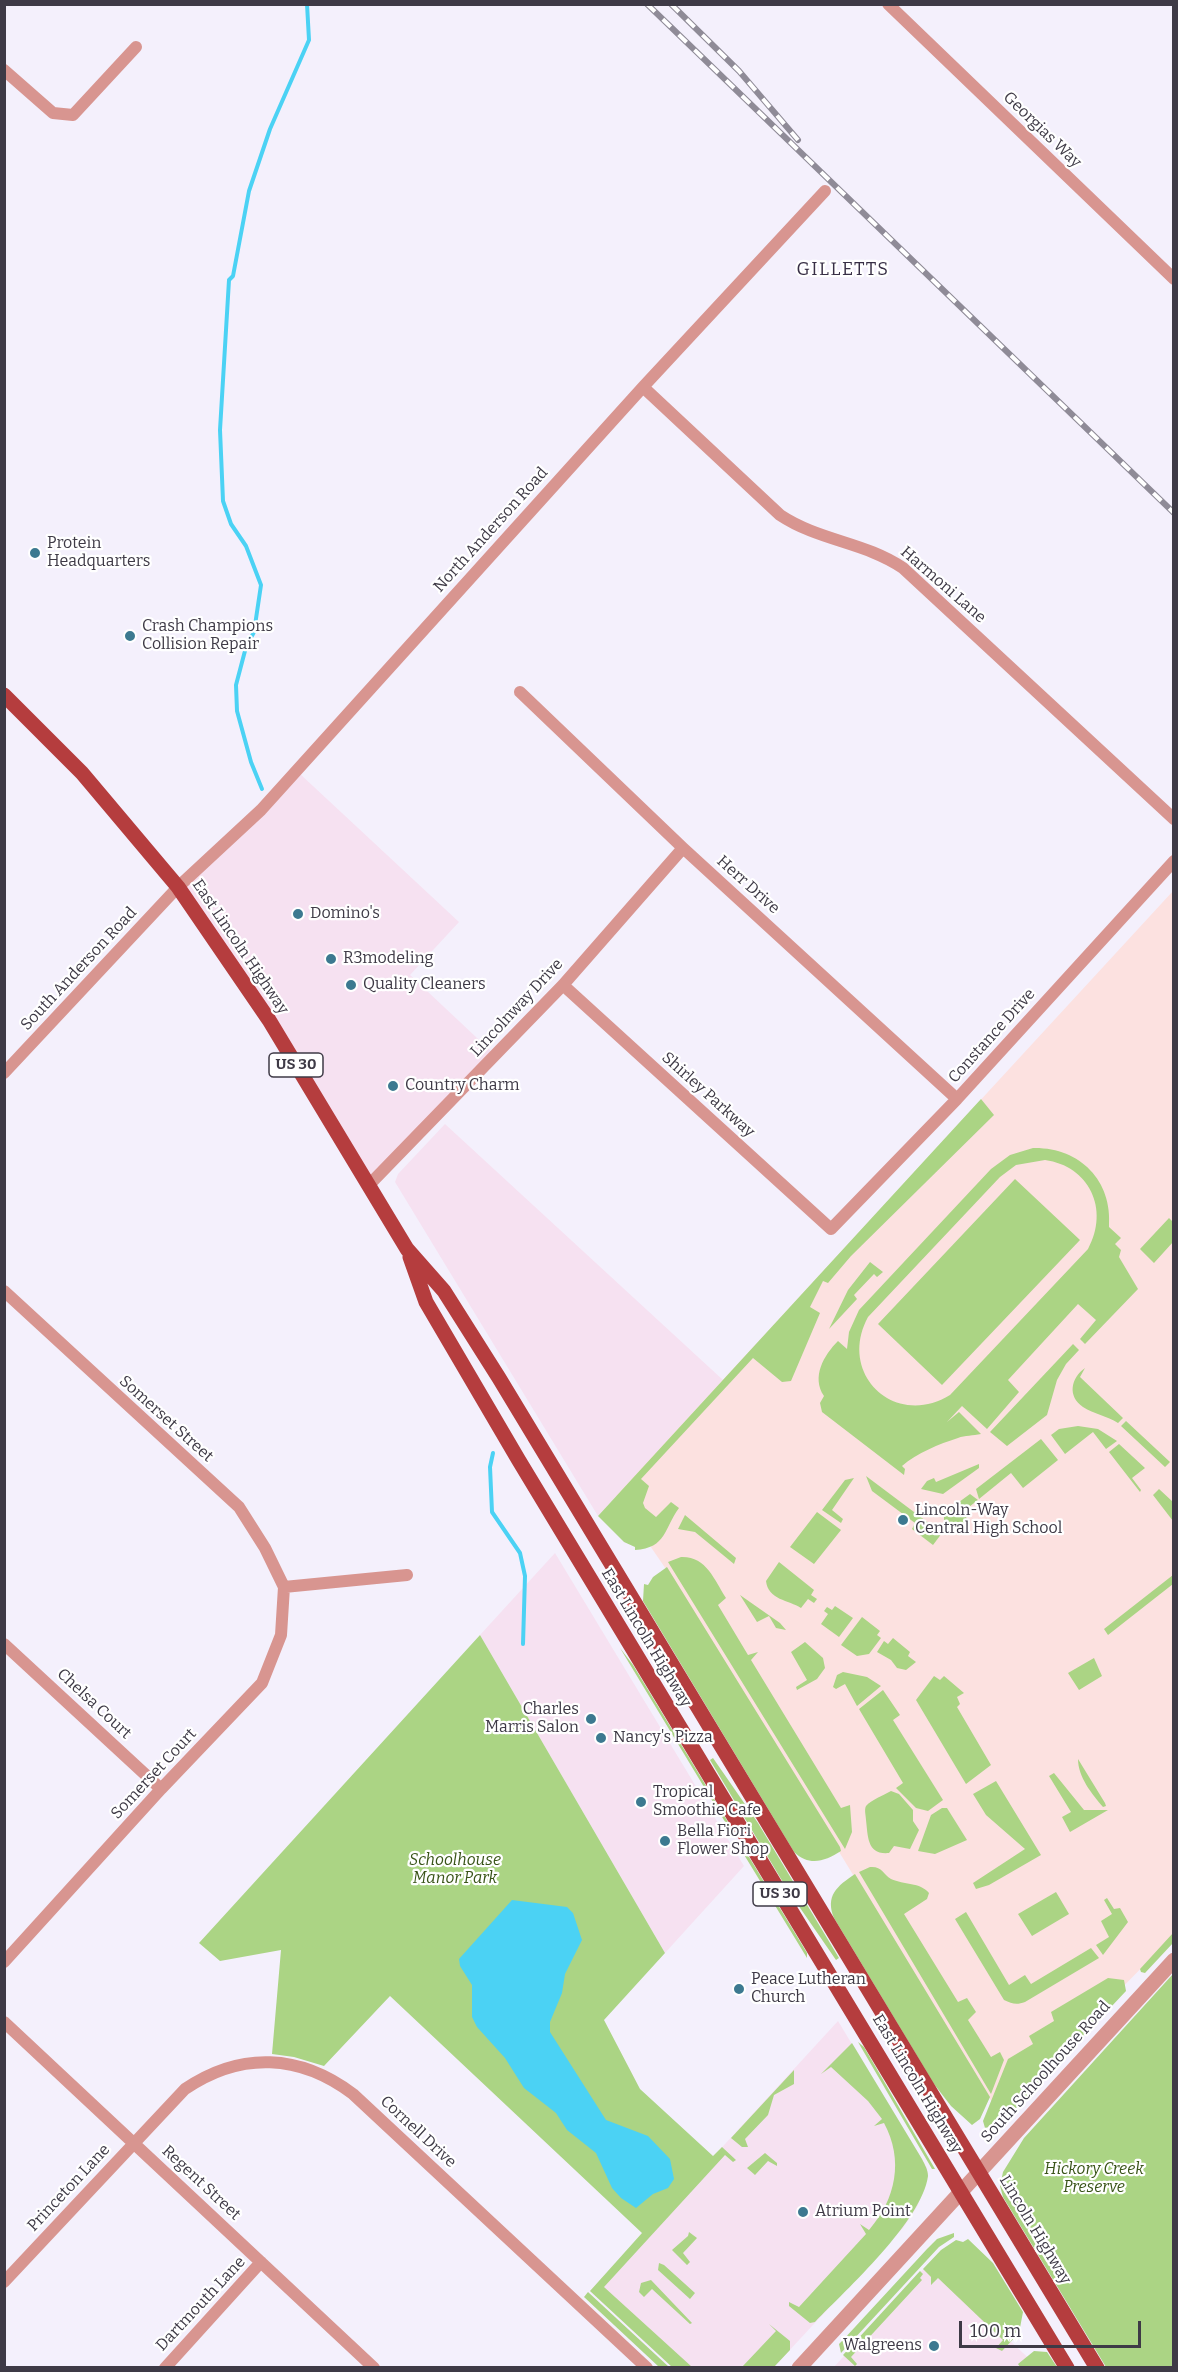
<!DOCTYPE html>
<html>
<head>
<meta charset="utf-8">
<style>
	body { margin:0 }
	#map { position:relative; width:1178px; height:2372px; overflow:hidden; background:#f4f0fc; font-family:Bitter,serif }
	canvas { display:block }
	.frame { position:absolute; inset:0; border:6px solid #3e3a46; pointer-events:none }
	.scale { position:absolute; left:959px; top:2321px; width:182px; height:27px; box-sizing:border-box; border:3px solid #3e3a46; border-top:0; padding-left:8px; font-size:18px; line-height:21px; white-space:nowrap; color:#3e3a46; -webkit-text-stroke:4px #fff; paint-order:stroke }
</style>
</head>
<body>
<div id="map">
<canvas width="1178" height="2372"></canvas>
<div class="frame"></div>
<div class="scale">100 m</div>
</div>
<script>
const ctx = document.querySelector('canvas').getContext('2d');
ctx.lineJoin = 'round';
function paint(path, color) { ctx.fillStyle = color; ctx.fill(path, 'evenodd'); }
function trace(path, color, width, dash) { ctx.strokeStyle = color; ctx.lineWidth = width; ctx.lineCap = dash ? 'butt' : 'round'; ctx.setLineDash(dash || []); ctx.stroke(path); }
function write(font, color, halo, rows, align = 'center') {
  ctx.font = font + ' Bitter,serif'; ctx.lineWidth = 4.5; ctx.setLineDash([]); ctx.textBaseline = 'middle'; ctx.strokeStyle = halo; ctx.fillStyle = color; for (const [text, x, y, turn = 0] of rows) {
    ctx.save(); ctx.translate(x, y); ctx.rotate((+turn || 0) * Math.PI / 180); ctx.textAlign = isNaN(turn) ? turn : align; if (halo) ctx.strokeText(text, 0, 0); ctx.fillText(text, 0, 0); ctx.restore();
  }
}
paint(new Path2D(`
	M 299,773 L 459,922 L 410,975 L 493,1053 L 369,1182 L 182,887 Z
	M 445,1124 L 723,1380 L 598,1516 L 395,1182 L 398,1174 Z
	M 555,1553 L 744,1866 L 665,1953 L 480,1635 Z
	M 838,2021 L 927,2168 L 928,2177 L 918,2205 L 903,2228 L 774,2367 L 672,2367 L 590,2291 Z
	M 928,2264 L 1038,2367 L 833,2368 Z`), '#f6e1f1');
paint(new Path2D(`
	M 1173,891 L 1173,1936 L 1097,2013 L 993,2104 L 670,1575 L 616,1496 Z`), '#fce1e0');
paint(new Path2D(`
	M 981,1099 L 994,1115 L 851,1256 L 828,1283 L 823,1281 L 810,1307 L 820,1313 L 791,1381 L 782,1382 L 753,1358 L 641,1479 L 649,1486 L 643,1503 L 645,1508 L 656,1517 L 671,1502 L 679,1508 C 664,1528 667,1548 635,1550 L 635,1547 L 624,1542 L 598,1516 Z
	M 1033,1148 C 1079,1147 1113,1180 1109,1227 L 1121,1238 L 1115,1244 L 1121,1250 L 1119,1257 L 1138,1289 L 1085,1344 L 1080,1339 L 1096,1320 L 1078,1304 L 1008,1380 L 1019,1392 L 987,1429 L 962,1406 L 947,1422 L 959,1412 L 981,1434 C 973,1436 965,1435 958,1438 C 939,1444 917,1453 902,1466 L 905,1469 L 904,1475 L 822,1412 L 820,1403 L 824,1396 C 811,1377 824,1355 838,1341 L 847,1349 L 849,1332 L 859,1310 L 991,1169 L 1010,1155 ZM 1045,1160 C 1089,1166 1110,1209 1088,1249 L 950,1395 C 895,1429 837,1374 868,1317 L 1000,1177 L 1016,1165 Z
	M 1015,1179 L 1080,1240 L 942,1385 L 878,1324 Z
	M 1169,1218 L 1173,1222 L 1173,1242 L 1154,1263 L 1140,1249 Z
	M 870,1262 L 883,1272 L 877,1277 L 874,1274 L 854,1295 L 857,1299 L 829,1329 L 848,1290 Z
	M 1073,1344 L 1079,1350 L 1066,1364 L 1057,1380 L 1047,1415 L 1007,1446 L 990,1432 Z
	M 1085,1368 L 1080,1377 L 1123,1418 L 1118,1423 C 1107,1416 1094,1414 1083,1407 C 1067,1396 1071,1378 1085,1368 Z
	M 1126,1421 L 1170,1462 L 1165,1467 L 1121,1426 Z
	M 1078,1426 L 1098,1429 L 1117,1441 L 1106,1449 L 1093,1432 L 1065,1454 L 1051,1435 L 1059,1429 Z
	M 1041,1439 L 1058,1460 L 1023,1488 L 1011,1473 L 979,1499 L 976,1489 Z
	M 1119,1444 L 1145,1468 L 1132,1478 L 1141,1490 L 1140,1492 L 1109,1452 Z
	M 979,1464 L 979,1468 L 943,1494 L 921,1489 L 927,1481 L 934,1478 L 936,1482 Z
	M 866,1476 L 942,1533 L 933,1545 L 912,1529 L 915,1523 L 872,1491 Z
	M 854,1478 L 832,1510 L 843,1519 L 841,1523 L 822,1510 L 845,1480 Z
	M 1159,1489 L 1173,1502 L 1173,1521 L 1153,1495 Z
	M 970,1494 L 978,1500 L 965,1510 L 967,1521 L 962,1525 L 952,1526 L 944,1520 L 944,1513 Z
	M 817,1512 L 841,1530 L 814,1564 L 790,1547 Z
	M 685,1515 L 736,1558 L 734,1564 L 695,1532 L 678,1529 Z
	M 681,1557 C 706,1556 714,1579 726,1598 L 718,1605 L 748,1655 L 758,1652 L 751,1660 L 841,1808 L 850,1805 L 852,1832 L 845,1849 L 668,1562 Z
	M 779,1562 L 814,1590 L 811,1595 L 817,1599 L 814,1603 L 808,1599 L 801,1608 C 789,1600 768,1600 766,1581 Z
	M 667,1567 L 840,1847 L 841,1851 C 825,1861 810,1867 794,1852 L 643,1601 L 644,1584 L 648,1585 L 653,1577 Z
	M 1173,1575 L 1173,1584 L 1108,1635 L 1104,1629 Z
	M 740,1595 L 780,1623 L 786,1630 L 776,1628 L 769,1616 L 757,1622 Z
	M 835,1606 L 853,1618 L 839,1637 L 821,1624 L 828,1614 L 824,1611 L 827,1607 L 832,1610 Z
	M 862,1617 L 880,1631 L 877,1635 L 881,1638 L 869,1654 L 857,1656 L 841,1645 Z
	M 480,1635 L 665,1953 L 604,2020 L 640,2089 L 713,2156 L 722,2147 L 736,2160 L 733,2162 L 725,2155 L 604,2287 L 692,2367 L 672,2367 L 590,2291 L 642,2233 L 390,1996 L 324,2066 L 294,2057 L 272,2054 L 281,1950 L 220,1961 L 199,1943 Z
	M 893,1638 L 910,1652 L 908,1656 L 916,1662 L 906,1670 L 897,1668 L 891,1660 L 877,1652 L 884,1641 L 888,1644 Z
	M 805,1642 L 823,1658 L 825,1668 L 817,1679 L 797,1690 L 796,1687 L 807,1680 L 791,1652 Z
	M 620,1648 L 633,1665 L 734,1832 L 733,1835 Z
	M 1094,1658 L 1102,1676 L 1079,1690 L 1068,1673 Z
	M 843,1672 L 867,1677 L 881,1686 L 857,1706 L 845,1684 L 836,1689 L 833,1687 L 837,1675 Z
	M 934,1676 L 940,1680 L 944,1676 L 964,1693 L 957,1697 L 960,1704 L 957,1707 L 991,1765 L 966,1784 L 916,1700 Z
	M 883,1690 L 900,1715 L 893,1720 L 943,1800 L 928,1811 L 916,1808 L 896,1788 L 903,1783 L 859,1709 Z
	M 713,1758 L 758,1823 L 839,1958 L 836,1960 L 787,1889 L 710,1760 Z
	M 1078,1759 L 1105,1803 L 1106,1806 L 1103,1807 C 1092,1794 1078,1777 1078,1759 Z
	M 1054,1773 L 1084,1810 L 1108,1810 L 1070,1832 L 1062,1817 L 1071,1812 L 1049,1776 Z
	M 996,1781 L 1041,1855 L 989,1885 L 976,1889 L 973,1883 L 1025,1849 L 986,1815 L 973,1794 Z
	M 891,1791 L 899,1794 L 913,1810 L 913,1821 L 919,1830 L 910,1849 L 894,1846 L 889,1853 C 867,1855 868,1837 866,1820 C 866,1816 864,1810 866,1806 C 871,1800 884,1795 891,1791 Z
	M 942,1808 L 947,1808 L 967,1840 L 935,1854 L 918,1851 L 931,1815 Z
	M 743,1853 L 749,1857 L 807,1953 L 807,1958 Z
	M 870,1867 C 882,1866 883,1874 891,1879 C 904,1885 920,1882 929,1893 L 927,1899 L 904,1914 L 958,2002 L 967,1998 L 976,2012 L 968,2020 L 991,2057 L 1000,2052 L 1004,2060 L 991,2094 L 859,1872 Z
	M 855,1874 L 990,2097 L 980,2119 L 972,2125 L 951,2106 L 934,2084 L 834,1918 C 825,1896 837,1886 855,1874 Z
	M 1056,1892 L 1069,1914 L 1032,1936 L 1018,1914 Z
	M 1107,1898 L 1114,1909 L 1120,1908 L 1128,1922 L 1103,1955 L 1096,1945 L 1109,1937 L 1101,1921 L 1112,1914 L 1104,1900 Z
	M 966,1912 L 1009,1985 L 1025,1975 L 1031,1984 L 1091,1948 L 1099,1958 L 1025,2002 C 1017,2005 1012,2004 1004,2000 L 955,1919 Z
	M 1173,1933 L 1173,1943 L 1145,1973 L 1141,1972 L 1140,1969 Z
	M 1173,1974 L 1173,2367 L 1106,2367 L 1003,2197 L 1000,2186 L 1003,2172 L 1024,2138 Z
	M 1108,1978 L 1124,1980 L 1126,1991 L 1001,2124 L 985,2128 L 983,2121 L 1008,2059 L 1033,2044 L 1029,2036 L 1054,2021 L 1051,2012 Z
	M 858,2042 L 864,2047 L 935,2169 L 932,2169 Z
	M 852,2043 L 922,2159 C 925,2165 928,2170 928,2176 C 922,2221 847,2289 815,2322 L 810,2323 L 789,2306 L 789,2302 L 799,2307 L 866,2234 L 860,2224 L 869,2230 C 896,2199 904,2160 884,2123 L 874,2126 L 882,2119 L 868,2101 L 831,2067 L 821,2074 Z
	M 794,2070 L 794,2084 L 774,2095 L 768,2115 L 745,2139 L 748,2147 L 742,2147 L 731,2138 Z
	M 765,2153 L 777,2163 L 777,2166 L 768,2161 L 755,2175 L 747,2168 Z
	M 689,2232 L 697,2238 L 683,2253 L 690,2262 L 687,2265 L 672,2250 L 688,2236 Z
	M 954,2233 L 954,2237 L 939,2247 L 841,2353 L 839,2344 L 843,2340 L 927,2249 L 937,2239 Z
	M 968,2239 L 993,2263 L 1023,2312 L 1019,2333 L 1002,2351 L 996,2348 L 1003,2340 L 938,2278 L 931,2285 L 931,2277 L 923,2269 L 941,2250 L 956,2240 L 963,2242 Z
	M 659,2263 L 664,2265 L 695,2293 L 690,2299 L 658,2270 Z
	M 920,2271 L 923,2274 L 920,2278 L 922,2280 L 851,2357 L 857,2364 L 855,2366 L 843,2355 Z
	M 651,2280 L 692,2323 L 690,2324 L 652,2289 L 644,2297 L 639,2292 L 641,2283 Z
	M 588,2292 L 669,2367 L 659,2367 L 584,2297 Z
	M 769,2324 L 790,2341 L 790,2350 L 774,2367 L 742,2367 L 776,2331 Z
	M 1034,2351 L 1047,2352 L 1057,2367 L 1020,2367 L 1018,2364 Z`), '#abd484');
paint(new Path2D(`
	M 512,1900 L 567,1907 L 573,1913 L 582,1940 L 565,1974 L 562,1993 L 550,2022 L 550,2032 L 606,2120 L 648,2136 L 670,2159 L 674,2179 L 668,2188 L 653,2194 L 636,2208 L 621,2198 L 612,2188 L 596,2153 L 567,2130 L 556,2113 L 524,2088 L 505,2058 L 477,2027 L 472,2017 L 472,1985 L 460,1966 L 459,1959 Z`), '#4bd2f4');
trace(new Path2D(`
	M 262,789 L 251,762 L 237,711 L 236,685 L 246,647 L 254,632 L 261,585 L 246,546 L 231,524 L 223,501 L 220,430 L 229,280 L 233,276 L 249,191 L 270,129 L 309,40 L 307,4
	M 493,1453 L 490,1467 L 492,1512 L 520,1553 L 525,1576 L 523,1644`), '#4bd2f4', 4);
trace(new Path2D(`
	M 888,4 L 1174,279
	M 4,70 L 53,113 L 73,115 L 136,47
	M 643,387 L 780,515 C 819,541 865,542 903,568 L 1174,819
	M 520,692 L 683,848 L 957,1099
	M 563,985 L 831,1229 L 957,1099 L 1174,861
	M 4,1073 L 178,887 L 261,810 L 643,387 L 825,191
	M 368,1186 L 563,985 L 683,848
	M 4,1291 L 239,1507 L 265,1548 L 284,1587 L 281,1635 L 262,1683 L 161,1789 L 4,1962
	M 284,1587 L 407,1575
	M 4,1644 L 161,1789
	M 4,2022 L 374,2368
	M 4,2282 L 185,2089 C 241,2051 300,2054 353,2094 L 647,2368
	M 165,2368 L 261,2262`), '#d89590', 12);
trace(new Path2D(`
	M 799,2368 L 1174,1960`), '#d89590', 15);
trace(new Path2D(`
	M 4,695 L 82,773 L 178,887 L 269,1020 L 407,1249 L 444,1291 L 499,1378 L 1097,2368
	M 410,1257 L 426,1302 L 518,1459 L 1067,2368`), '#b53d3e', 15);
const rail = new Path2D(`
	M 647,4 L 1174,513
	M 671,4 L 739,71 L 798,140`);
trace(rail, '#8f8b97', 6);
trace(rail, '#fff', 4, [11]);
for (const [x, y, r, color] of [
	[35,553,6,"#3c7990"],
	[130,636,6,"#3c7990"],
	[298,914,6,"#3c7990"],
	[331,959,6,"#3c7990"],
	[351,985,6,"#3c7990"],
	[393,1086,6,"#3c7990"],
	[903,1520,6,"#3c7990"],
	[591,1719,6,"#3c7990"],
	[601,1738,6,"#3c7990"],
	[641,1802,6,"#3c7990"],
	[665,1841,6,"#3c7990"],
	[739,1989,6,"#3c7990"],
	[803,2212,6,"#3c7990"],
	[934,2346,6,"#3c7990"]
]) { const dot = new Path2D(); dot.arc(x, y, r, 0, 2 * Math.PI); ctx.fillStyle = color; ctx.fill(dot); trace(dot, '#fff', 2); }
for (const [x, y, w] of [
	[296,1065,54],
	[780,1894,54]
]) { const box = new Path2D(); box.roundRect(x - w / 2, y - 12, w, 24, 4.5); ctx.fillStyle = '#fff'; ctx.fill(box); trace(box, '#3e3a46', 1.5); }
write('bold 15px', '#3e3a46', null, [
	["US 30",296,1065],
	["US 30",780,1894]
]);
write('16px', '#3e3a46', '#fff', [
	["Georgias Way",1042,130,44],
	["North Anderson Road",491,530,-48],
	["Harmoni Lane",943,585,41],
	["Herr Drive",748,885,42],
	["East Lincoln Highway",240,947,56],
	["South Anderson Road",79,969,-47],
	["Lincolnway Drive",517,1008,-47],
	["Constance Drive",992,1036,-48],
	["Shirley Parkway",708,1095,42],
	["Somerset Street",166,1419,42],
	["East Lincoln Highway",646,1638,59],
	["Chelsa Court",94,1704,43],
	["Somerset Court",154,1774,-47],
	["South Schoolhouse Road",1046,2072,-48],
	["East Lincoln Highway",917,2084,59],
	["Cornell Drive",418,2132,43],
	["Regent Street",201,2183,43],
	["Princeton Lane",69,2188,-47],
	["Lincoln Highway",1035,2230,59],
	["Dartmouth Lane",201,2304,-47]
]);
write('16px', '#3e3a46', '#fff', [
	["Protein",47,544],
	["Headquarters",47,562],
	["Crash Champions",142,627],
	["Collision Repair",142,645],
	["Domino's",310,914],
	["R3modeling",343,959],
	["Quality Cleaners",363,985],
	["Country Charm",405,1086],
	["Lincoln-Way",915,1511],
	["Central High School",915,1529],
	["Charles",579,1710,"right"],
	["Marris Salon",579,1728,"right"],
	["Nancy's Pizza",613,1738],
	["Tropical",653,1793],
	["Smoothie Cafe",653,1811],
	["Bella Fiori",677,1832],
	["Flower Shop",677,1850],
	["Peace Lutheran",751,1980],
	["Church",751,1998],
	["Atrium Point",815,2212],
	["Walgreens",922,2346,"right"]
], 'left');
write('italic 16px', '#395418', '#fff', [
	["Schoolhouse",455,1861],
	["Manor Park",455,1879],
	["Hickory Creek",1094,2170],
	["Preserve",1094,2188]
]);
ctx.letterSpacing = '1.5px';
write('18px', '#372e45', '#fff', [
	["GILLETTS",843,270]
]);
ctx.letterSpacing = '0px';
</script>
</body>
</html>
